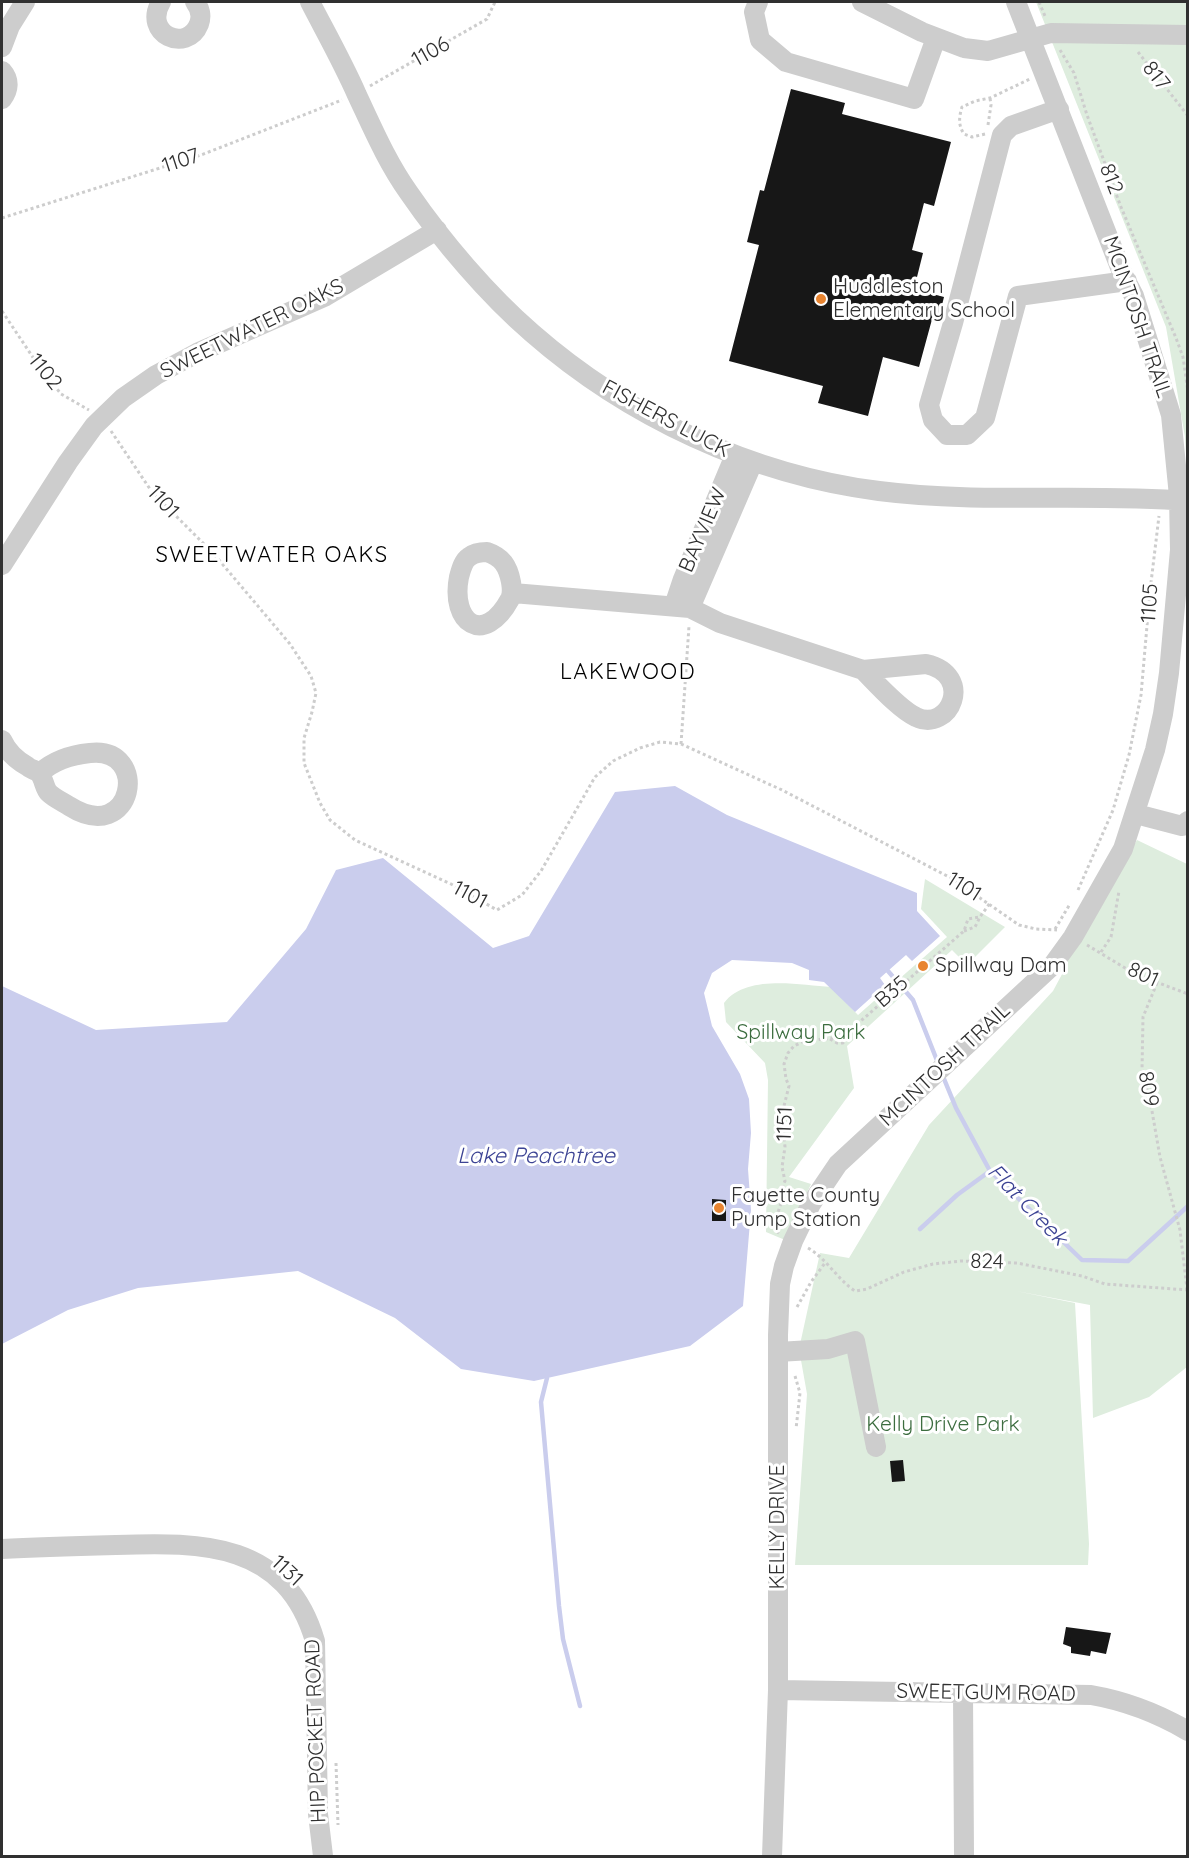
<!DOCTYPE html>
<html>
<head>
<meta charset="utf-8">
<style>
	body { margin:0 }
	#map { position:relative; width:1189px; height:1858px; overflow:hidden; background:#fff; font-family:Quicksand,sans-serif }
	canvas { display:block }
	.frame { position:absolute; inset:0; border:3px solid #303030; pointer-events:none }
</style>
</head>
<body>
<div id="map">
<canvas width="1189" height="1858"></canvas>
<div class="frame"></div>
</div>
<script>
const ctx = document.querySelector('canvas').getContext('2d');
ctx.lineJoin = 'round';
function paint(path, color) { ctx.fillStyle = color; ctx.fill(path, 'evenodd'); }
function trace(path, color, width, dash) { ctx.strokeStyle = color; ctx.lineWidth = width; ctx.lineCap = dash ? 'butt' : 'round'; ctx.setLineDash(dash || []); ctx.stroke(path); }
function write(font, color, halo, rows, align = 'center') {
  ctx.font = font + ' Quicksand,sans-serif'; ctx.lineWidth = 6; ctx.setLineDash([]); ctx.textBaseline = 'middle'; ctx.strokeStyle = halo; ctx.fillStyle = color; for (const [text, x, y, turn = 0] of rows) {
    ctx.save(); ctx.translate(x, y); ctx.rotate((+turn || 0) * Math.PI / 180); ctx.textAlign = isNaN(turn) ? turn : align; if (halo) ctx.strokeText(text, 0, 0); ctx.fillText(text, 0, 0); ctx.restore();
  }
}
paint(new Path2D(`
	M 1036,2 L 1187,2 L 1187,470 L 1185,437 L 1166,327 Z
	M 1137,840 L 1187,864 L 1187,1367 L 1149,1397 L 1093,1418 L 1090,1305 L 1016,1291 L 1075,1303 L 1089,1544 L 1088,1565 L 795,1565 L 807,1394 L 799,1349 L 820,1253 L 849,1258 L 929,1125 L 1053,991 L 1068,963 L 1068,957 Z
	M 925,879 L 1005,927 L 967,965 L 952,950 L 847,1046 L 854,1088 L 789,1177 L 811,1184 L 785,1240 L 766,1232 L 768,1080 L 765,1063 L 726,1022 L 724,1003 C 746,974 799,985 831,987 L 858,1015 L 947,937 L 921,909 Z`), '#deedde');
paint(new Path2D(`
	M 675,786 L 727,815 L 917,893 L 917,911 L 940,936 L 912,961 L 906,955 L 880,978 L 885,985 L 855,1012 L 824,982 L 809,980 L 809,970 L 792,963 L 732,960 L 712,973 L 704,993 L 712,1026 L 740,1074 L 749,1099 L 751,1133 L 748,1169 L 751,1210 L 743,1306 L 690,1346 L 534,1381 L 461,1369 L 395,1318 L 298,1271 L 138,1288 L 68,1310 L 2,1344 L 2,986 L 96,1030 L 227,1022 L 306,929 L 336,870 L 383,858 L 493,948 L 529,936 L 615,792 Z`), '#cacded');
trace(new Path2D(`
	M 888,971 L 913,1000 L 938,1063
	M 942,1074 L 956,1108 L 990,1171 L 1082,1260 L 1128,1261 L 1188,1206
	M 920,1229 L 957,1195 L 990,1171
	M 547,1378 L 541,1402 L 559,1606 L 563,1639 L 580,1706`), '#cacded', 4.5);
paint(new Path2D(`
	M 791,89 L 845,103 L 842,114 L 951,142 L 934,206 L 924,203 L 912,250 L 923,253 L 914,289 L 944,297 L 940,313 L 934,312 L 919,367 L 883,357 L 868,416 L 818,403 L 823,386 L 729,361 L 759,245 L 747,242 L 760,190 L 764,191 Z
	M 712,1199 L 726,1200 L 726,1221 L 712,1221 Z
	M 903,1460 L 905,1481 L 892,1482 L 890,1461 Z
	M 1066,1627 L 1111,1633 L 1106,1654 L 1091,1651 L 1090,1656 L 1071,1653 L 1071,1647 L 1063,1644 Z`), '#171717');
trace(new Path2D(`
	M 1039,2 L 1045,16
	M 1060,50 L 1074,73 L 1087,115 L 1121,207 L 1176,338 L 1183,357 L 1188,392
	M 1138,52 L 1188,116
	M 370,86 L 487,19 L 495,2
	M 988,125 L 991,105 L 990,98
	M 985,134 L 972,137 L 964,134 C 958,125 959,117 962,107 L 975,101 L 990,98 L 1030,79
	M 2,218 L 201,155 L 342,100
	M 2,311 L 36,362 L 61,394 L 89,410
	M 111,431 L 152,492 L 213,553 L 290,644 L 311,676 L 316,693 L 312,712 L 304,738 L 304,763 L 320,803 L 330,820 L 355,840 L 451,884 L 497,910 L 522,895 L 541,871 L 595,777 L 613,761 L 640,748 L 660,742 L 681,744 L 782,790 L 951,878 L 1019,925 L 1036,929 L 1057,930
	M 681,744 L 689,626
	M 1078,890 L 1113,810 L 1129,755 L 1141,695 L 1150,591 L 1159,516
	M 1055,929 L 1070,904
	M 964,931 L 975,927 L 980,917
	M 1087,945 L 1135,974 L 1188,994
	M 1101,952 L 1111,937 L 1119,891
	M 1157,983 L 1143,1017 L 1142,1070 L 1152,1111 L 1160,1157 L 1180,1230 L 1187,1289
	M 830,1039 L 837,1043 L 843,1043 L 855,1026
	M 779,1233 L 775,1230 L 774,1225 L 782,1200 L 783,1185 L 785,1181 L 782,1167 L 785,1147 L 782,1114 L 789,1086 L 786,1079 L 784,1064 L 788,1053 L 794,1046 L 804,1041 L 834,1038 L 855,1026 L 964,931 L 968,919 L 980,917 L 990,903
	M 808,1248 C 827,1259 837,1279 855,1291 L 867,1289 L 904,1272 L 933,1264 L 961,1261 L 1017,1263 L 1082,1276 L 1105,1284 L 1188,1290
	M 797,1307 L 811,1282 L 825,1263
	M 795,1376 L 800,1393 L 796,1429
	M 336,1763 L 338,1825`), '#cdcdcd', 3, [3, 3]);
trace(new Path2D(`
	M 161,2 C 142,34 187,54 199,24 C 202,16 200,8 195,2
	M 310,2 C 326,33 343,63 357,95 C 373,129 387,162 409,193 C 442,241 488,295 532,333 C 628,417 752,475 879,491 C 981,504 1085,493 1188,501
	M 758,2 L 754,12 L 760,40 L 786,62 L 914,99 L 936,38
	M 862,2 L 922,32 L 964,48 L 988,51 L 1051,33 L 1188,35
	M 2,47 L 10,26 L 25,2
	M 2,71 C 10,80 9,90 2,99
	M 1059,109 L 1011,126 L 1002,135 L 953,323 L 929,405 L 933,420 L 947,435 L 967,435 L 985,418 L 1018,296 L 1127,281
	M 487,552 C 502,557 508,566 511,582 C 512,589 513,593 510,599 C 484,647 450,623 459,577 C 461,570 463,561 469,557 C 474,553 481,552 487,552 Z
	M 2,565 L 68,462 L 94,426 L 123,398 L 156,375 L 197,353 L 326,296 L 437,230
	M 513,593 L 690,608 L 720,623 L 863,670
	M 674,606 L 683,579 L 735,455
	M 690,608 L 753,462
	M 926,664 C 975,675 950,733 916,717 C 900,710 876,683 863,670 Z
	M 2,740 C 7,751 16,760 27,766 C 30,769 36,770 39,773 C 44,778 44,788 49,793 C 54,798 63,802 69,806 C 134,847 151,746 90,753 C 70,755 54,760 40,773
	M 1136,814 L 1182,826 L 1188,821
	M 778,1352 L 828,1349 L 855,1341 L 876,1447
	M 2,1549 C 40,1547 78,1546 116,1545 C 203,1542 286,1542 315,1641 L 318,1814 L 323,1856
	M 778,1690 L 1091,1695 C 1126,1701 1157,1713 1188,1731
	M 963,1693 L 964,1856
	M 772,1856 L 778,1690 L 778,1335 L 780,1284 L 784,1266 L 793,1241 L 811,1204 L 838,1164 L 1052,966 L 1073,937 L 1123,849 L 1155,750 L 1163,714 L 1169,673 L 1180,550 L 1179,496 L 1171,415 L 1134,296 L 1123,275 L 1016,2`), '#cdcdcd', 20);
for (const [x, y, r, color] of [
	[821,299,6,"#e88430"],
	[923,966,6,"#e88430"],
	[719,1208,6,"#e88430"]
]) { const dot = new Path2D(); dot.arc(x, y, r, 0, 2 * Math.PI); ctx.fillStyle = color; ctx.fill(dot); trace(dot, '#fff', 2); }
write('21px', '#303030', '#fff', [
	["1106",431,52,-29],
	["817",1156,76,52],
	["1107",181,161,-18],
	["812",1111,179,69],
	["MCINTOSH TRAIL",1137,317,71],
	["SWEETWATER OAKS",252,329,-26],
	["1102",45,372,51],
	["FISHERS LUCK",666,419,28],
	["1101",163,502,47],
	["BAYVIEW",703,530,-67],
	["1105",1150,603,-86],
	["1101",964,887,32],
	["1101",470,895,28],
	["801",1143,975,25],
	["B35",892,992,-41],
	["MCINTOSH TRAIL",945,1065,-43],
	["809",1148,1089,79],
	["1151",785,1124,-88],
	["824",987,1262,2],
	["KELLY DRIVE",778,1527,-90],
	["1131",287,1571,43],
	["SWEETGUM ROAD",986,1693,1],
	["HIP POCKET ROAD",316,1731,-92]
]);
write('21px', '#303030', '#fff', [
	["Huddleston",833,287],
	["Elementary School",833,311],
	["Spillway Dam",935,966],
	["Fayette County",731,1196],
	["Pump Station",731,1220]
], 'left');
write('21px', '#3c6d3f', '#fff', [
	["Spillway Park",801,1033],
	["Kelly Drive Park",943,1425]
]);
ctx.letterSpacing = '1.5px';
write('22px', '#000', '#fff', [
	["SWEETWATER OAKS",272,555],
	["LAKEWOOD",628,672]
]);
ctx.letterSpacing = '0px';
write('italic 22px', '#3c4394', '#fff', [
	["Lake Peachtree",536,1156],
	["Flat Creek",1027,1205,46]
]);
</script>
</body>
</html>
